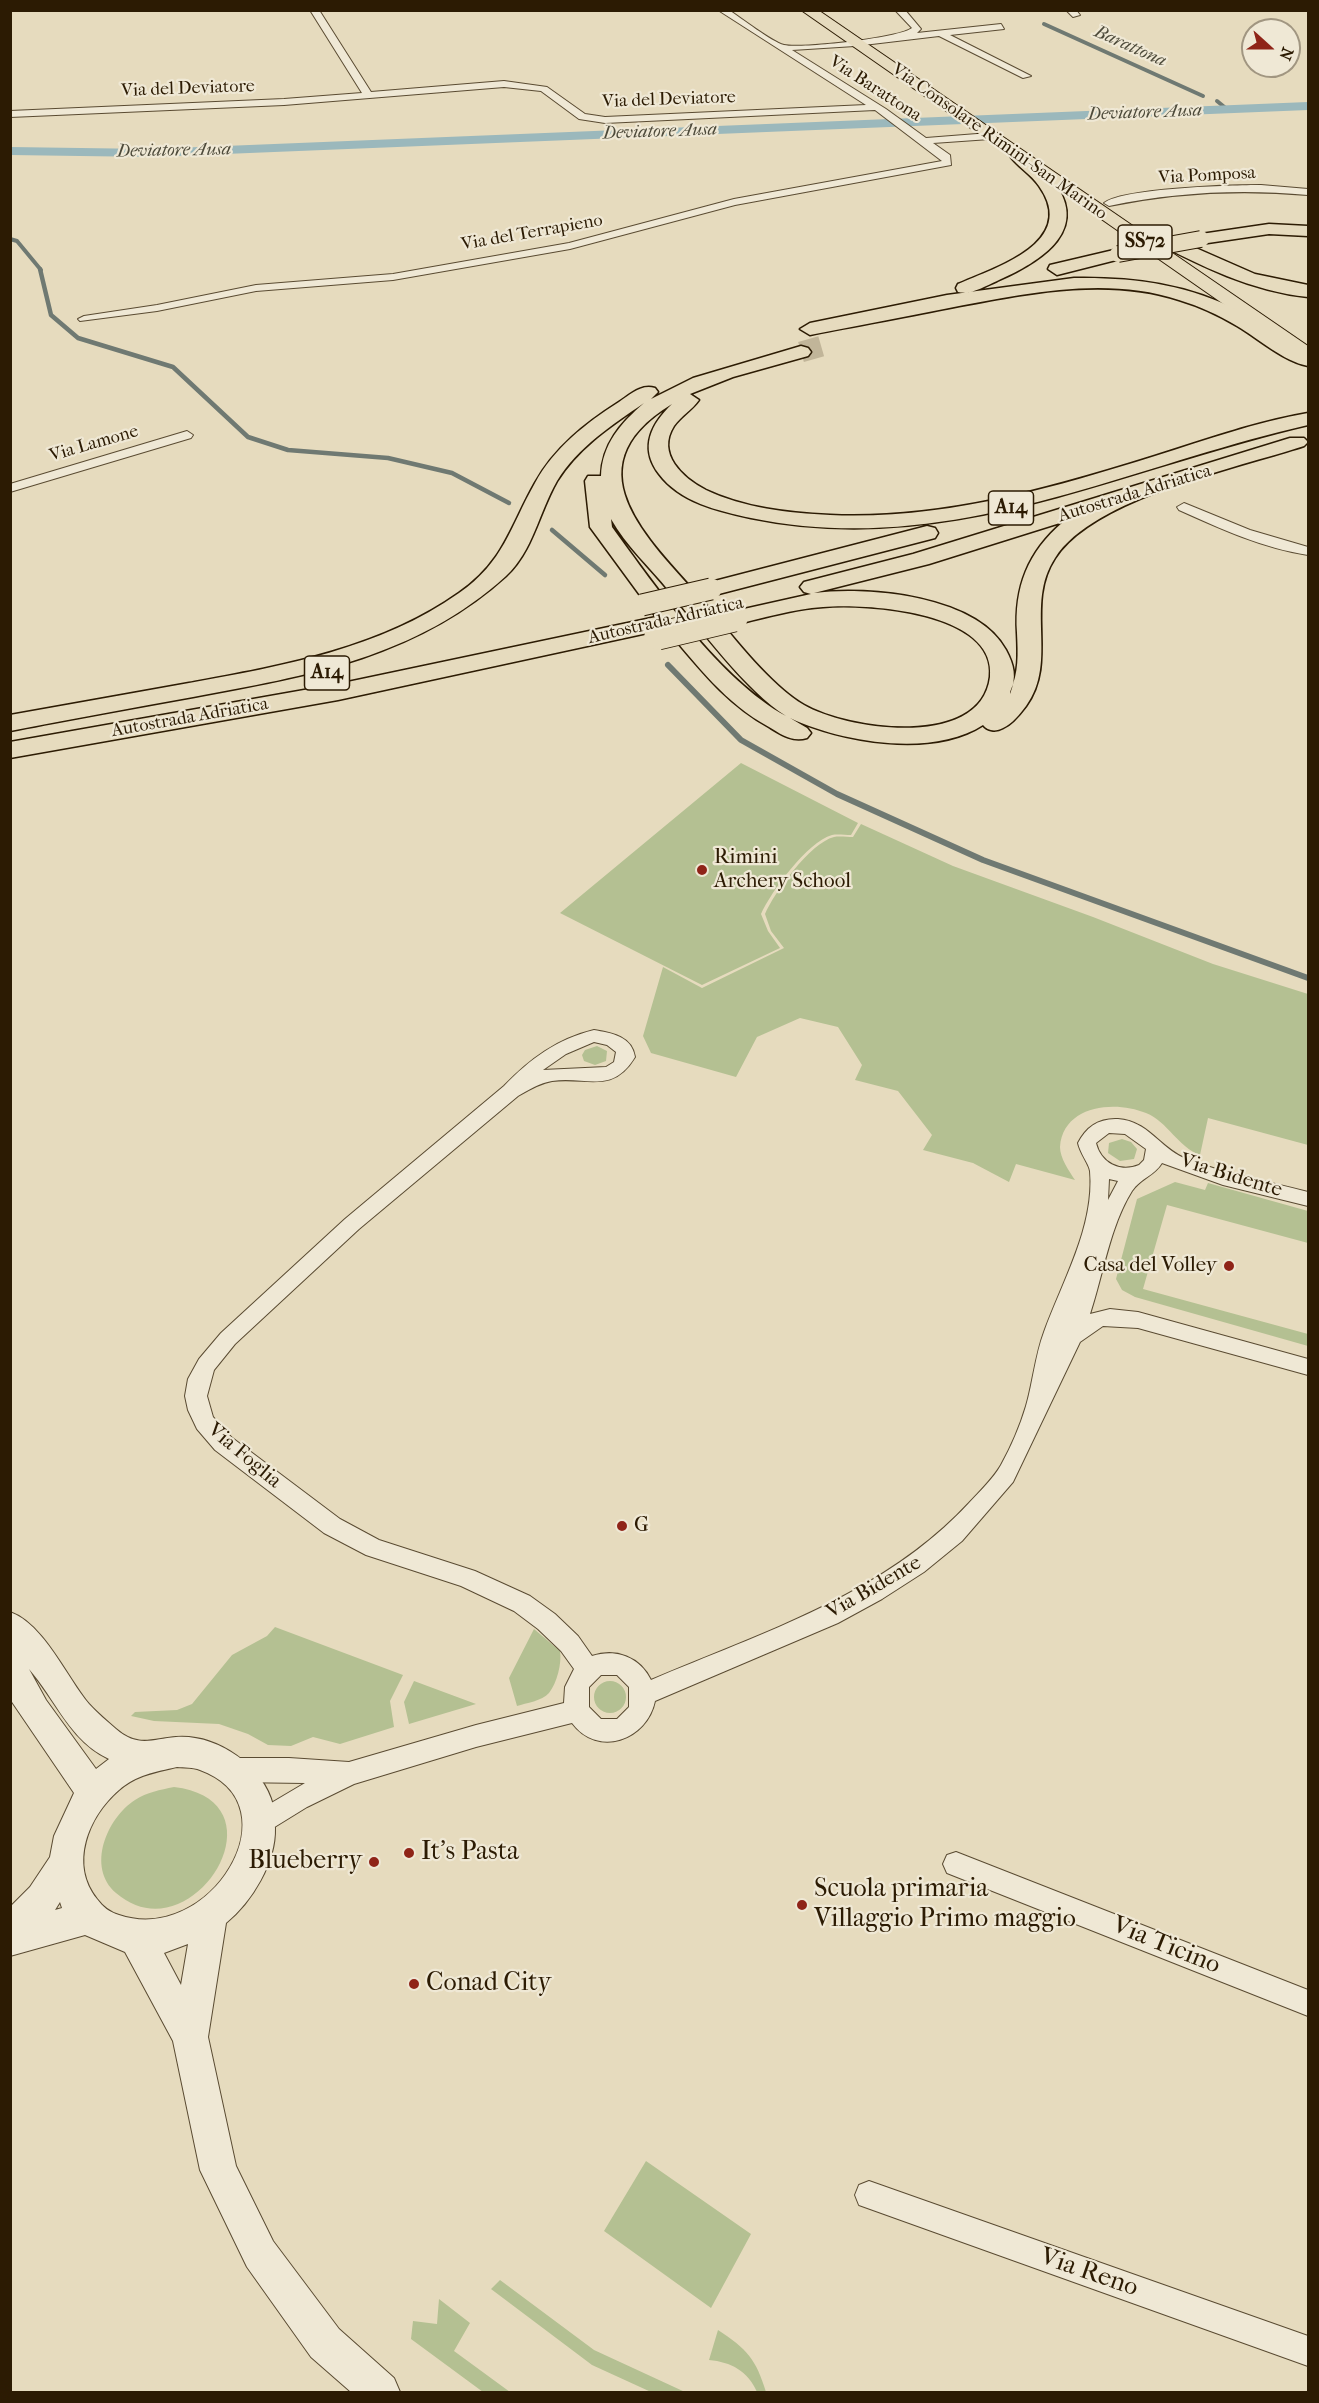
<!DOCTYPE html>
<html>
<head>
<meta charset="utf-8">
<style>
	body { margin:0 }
	#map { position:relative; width:1319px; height:2403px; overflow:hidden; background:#e6dbbe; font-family:"IM FELL French Canon",serif }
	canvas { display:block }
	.frame { position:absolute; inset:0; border:12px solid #2c1b03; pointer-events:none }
	.north { position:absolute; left:1241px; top:18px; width:60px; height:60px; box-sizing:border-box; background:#efe8d5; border:2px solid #a19681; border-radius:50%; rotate:111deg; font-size:16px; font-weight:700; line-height:24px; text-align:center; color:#2c1b03 }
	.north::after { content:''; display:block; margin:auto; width:21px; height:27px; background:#8f2418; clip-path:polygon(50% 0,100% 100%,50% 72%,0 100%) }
</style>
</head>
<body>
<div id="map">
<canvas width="1319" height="2403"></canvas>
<div class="frame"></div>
<div class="north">N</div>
</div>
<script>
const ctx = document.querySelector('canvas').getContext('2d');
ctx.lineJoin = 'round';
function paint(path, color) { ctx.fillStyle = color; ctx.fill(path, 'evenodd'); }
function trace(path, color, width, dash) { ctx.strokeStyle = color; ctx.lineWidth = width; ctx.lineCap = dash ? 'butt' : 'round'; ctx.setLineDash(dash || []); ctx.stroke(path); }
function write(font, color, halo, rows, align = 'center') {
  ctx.font = font + ' "IM FELL French Canon",serif'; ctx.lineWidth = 4.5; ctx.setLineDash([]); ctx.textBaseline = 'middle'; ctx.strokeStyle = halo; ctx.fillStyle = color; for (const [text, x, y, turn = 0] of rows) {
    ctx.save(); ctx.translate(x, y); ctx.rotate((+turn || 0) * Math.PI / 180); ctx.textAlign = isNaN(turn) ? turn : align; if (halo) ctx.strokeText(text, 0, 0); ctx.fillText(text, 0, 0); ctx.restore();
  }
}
paint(new Path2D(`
	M 741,763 L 858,823 L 851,835 C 845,835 837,834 832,835 C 807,842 771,892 761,914 L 768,931 L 780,948 L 702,985 L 560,913 Z
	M 861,824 L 953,866 L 1093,917 L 1213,964 L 1308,994 L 1308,1145 L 1208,1118 L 1200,1155 C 1178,1147 1168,1122 1146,1113 C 1115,1100 1063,1105 1060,1147 C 1060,1158 1069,1171 1075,1180 L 1016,1164 L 1009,1182 L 973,1163 L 923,1150 L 932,1135 L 898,1091 L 855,1080 L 862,1065 L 838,1027 L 800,1018 L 757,1037 L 736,1077 L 651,1053 L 643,1036 L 663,967 L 702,988 L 784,948 L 771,931 L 765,914 C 774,893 810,843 834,837 C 839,836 847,837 853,837 Z
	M 597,1046 L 607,1051 L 606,1061 L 595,1065 L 584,1061 L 582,1055 L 585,1050 Z
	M 1122,1139 L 1131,1142 L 1137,1149 L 1134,1159 L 1120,1161 L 1108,1153 L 1109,1143 Z
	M 1175,1182 L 1205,1190 L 1208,1183 L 1308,1211 L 1308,1243 L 1167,1205 L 1143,1289 L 1308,1334 L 1308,1346 L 1135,1297 L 1122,1290 L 1116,1279 L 1137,1199 Z
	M 275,1627 L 403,1675 L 390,1701 L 394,1727 L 340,1744 L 313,1737 L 291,1746 L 268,1745 L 248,1734 L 219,1724 L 154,1721 L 131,1716 L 135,1712 L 177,1710 L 192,1704 L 232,1655 L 267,1636 Z
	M 534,1629 L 560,1651 C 562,1663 557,1683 549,1693 C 542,1701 526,1703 517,1706 L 509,1678 Z
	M594 1697a16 16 0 1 1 32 0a16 16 0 1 1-32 0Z
	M 414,1681 L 476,1704 L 409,1724 L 404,1702 Z
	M 174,1787 C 290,1801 191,1958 116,1893 C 86,1867 107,1818 135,1800 C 147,1792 160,1790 174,1787 Z
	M 646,2161 L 751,2234 L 711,2308 L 604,2231 Z
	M 500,2280 L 594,2350 L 685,2392 L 651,2392 L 592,2365 L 491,2289 Z
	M 439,2299 L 470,2323 L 454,2351 L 510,2392 L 483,2392 L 411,2339 L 413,2321 L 437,2324 Z
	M 718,2330 C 747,2349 756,2359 766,2392 L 757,2392 C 748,2371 731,2362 709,2360 Z`), '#b4c092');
trace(new Path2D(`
	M 1044,24 L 1203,96
	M 1217,101 L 1228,110
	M 10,239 L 17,241 L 41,270`), '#6f7972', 4);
trace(new Path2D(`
	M 40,269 L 51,315 L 78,338 L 173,367 L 248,437 L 288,450 L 388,458 L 452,473 L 509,503
	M 552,530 L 605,575`), '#6f7972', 4.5);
trace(new Path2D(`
	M 668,665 L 741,740 L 837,794 L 983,860 L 1308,978`), '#6f7972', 6);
paint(new Path2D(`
	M 1308,102 L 1308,110 L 151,157 L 10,155 L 10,147 L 151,149 Z`), '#9bb8bc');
trace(new Path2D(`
	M 801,352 L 829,344`), '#c1b599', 21, [21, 10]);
const minor = new Path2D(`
	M 310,10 L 319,10 L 371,92 L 504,81 L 547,87 L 585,114 L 605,117 L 866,105 L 718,10 L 729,10 C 741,18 772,42 784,45 C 800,49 899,38 912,28 L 895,10 L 905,10 L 921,29 L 917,33 L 1001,24 L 1004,29 L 950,35 L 1031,76 L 1023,78 L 939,36 L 855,46 L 792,50 L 886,109 L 926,138 L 990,133 L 995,136 L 990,139 L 933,143 L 950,155 L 951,165 L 735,205 L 570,249 L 393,280 L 256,291 L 157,311 L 80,321 L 78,319 L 84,316 L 157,305 L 256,285 L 393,274 L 569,243 L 734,199 L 942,161 L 875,110 L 605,123 L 579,119 L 541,91 L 504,87 L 284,105 L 10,117 L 10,111 L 284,99 L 362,93 Z
	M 1066,10 L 1076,10 L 1080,15 L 1073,17 Z
	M 1261,185 L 1308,189 L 1308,195 C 1241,189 1176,192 1109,206 L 1104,203 C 1123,188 1232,185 1261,185 Z
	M 187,431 L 193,435 L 191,438 L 10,492 L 10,484 Z
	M 1184,503 L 1250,530 L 1308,547 L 1308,555 C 1263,548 1221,529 1179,510 L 1177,507 Z
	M 594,1030 C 611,1033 632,1036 635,1057 C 612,1095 587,1076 552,1081 C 540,1083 528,1090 518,1096 L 359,1229 L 235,1344 L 214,1370 L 207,1396 L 213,1417 L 231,1437 L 340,1519 L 379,1540 L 475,1571 L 530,1596 L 555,1614 L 578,1636 L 592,1656 C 616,1648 640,1657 651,1680 C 763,1632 884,1595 969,1503 C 980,1491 993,1479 1001,1465 C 1011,1447 1020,1426 1026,1406 C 1033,1382 1035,1356 1044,1332 C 1062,1282 1095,1226 1090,1171 C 1089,1164 1080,1153 1078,1143 C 1086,1127 1099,1118 1118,1119 C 1148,1121 1159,1147 1184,1158 C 1224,1174 1267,1181 1308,1192 L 1308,1206 L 1223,1185 L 1162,1163 C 1154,1176 1141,1178 1132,1191 C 1110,1226 1103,1275 1090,1314 L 1110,1309 L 1138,1312 L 1308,1359 L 1308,1375 L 1138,1328 L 1103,1326 L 1080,1342 L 1013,1482 L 962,1541 L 924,1572 L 882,1599 L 838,1623 L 655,1701 C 647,1740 598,1758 572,1723 L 476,1747 L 354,1784 L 307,1807 L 260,1836 L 251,1833 L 247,1824 L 251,1815 L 305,1783 L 233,1782 L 224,1778 L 221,1770 L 224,1762 L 233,1758 L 289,1758 L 349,1762 L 476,1725 L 564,1703 L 565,1687 L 574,1669 L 561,1651 L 538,1629 L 514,1611 L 461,1586 L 366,1555 L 324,1533 L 215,1450 L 197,1429 L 188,1410 L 185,1396 L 188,1379 L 199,1359 L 221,1333 L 345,1219 L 504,1086 C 530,1059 557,1039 594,1030 ZM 594,1042 L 607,1045 L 616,1052 L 614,1062 L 606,1067 L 543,1070 L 566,1054 ZM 1109,1133 L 1125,1134 L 1146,1149 L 1144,1160 L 1139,1165 C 1120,1173 1101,1163 1096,1143 ZM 1109,1179 L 1118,1181 L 1108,1200 ZM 601,1675 L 617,1675 L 629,1687 L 629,1707 L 617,1719 L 601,1719 L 589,1707 L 589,1687 Z
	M 956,1852 L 1308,1990 L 1308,2016 L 947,1873 L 943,1864 L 947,1855 Z
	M 869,2181 L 1308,2336 L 1308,2366 L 859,2205 L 855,2195 L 859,2185 Z`);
const tertiary = new Path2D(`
	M 10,1612 C 44,1624 67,1678 89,1704 C 97,1713 107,1721 116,1729 C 138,1748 152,1739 176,1737 C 217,1734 263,1766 273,1805 C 275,1812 274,1821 275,1828 C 276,1862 252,1902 226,1923 L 208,2037 L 236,2166 L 273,2241 L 339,2329 L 394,2378 L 400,2392 L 351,2392 L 311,2357 L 247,2267 L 200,2170 L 173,2041 L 125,1952 L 85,1935 L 10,1956 L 10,1907 L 30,1887 L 50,1857 L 54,1836 L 74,1793 L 10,1699 ZM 29,1669 C 56,1700 70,1741 109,1759 L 96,1769 L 46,1700 ZM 177,1767 C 184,1768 193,1767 200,1770 C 297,1805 210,1946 119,1915 C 109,1912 103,1907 97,1899 C 69,1864 88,1817 119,1790 C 136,1775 155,1772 177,1767 ZM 60,1902 L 62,1908 L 55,1910 ZM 188,1944 L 181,1985 L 164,1953 Z`);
const primary = new Path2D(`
	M 801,10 L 818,10 L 1308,346 L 1308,360 L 1301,358 Z`);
const motorway = new Path2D(`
	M 1018,151 C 1030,154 1042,168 1050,177 C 1094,229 1042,261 997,281 C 985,286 972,295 958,292 L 956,288 L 958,284 C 997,267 1079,242 1039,186 C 1031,174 1018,167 1010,156 Z
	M 1269,224 L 1308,226 L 1308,236 L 1269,234 L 1201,244 L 1192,239 L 1201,234 Z
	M 1157,231 L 1255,274 L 1308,285 L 1308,297 C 1251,291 1201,266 1151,240 L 1148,236 L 1151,232 Z
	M 1118,249 L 1124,250 L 1127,254 L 1124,258 L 1057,275 L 1048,269 L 1050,265 Z
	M 1074,278 C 1132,277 1189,284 1241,312 C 1264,324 1285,341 1308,352 L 1308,366 C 1283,361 1259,339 1237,326 C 1219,315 1199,306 1179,300 C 1103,275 1020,295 944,309 C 900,318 855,326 810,335 L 800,329 L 810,323 L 947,295 Z
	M 801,346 L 808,348 L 811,352 L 808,356 L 733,377 L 690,394 L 699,400 C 692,410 681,416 674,426 C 656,454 683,478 706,490 C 744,508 788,513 830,515 C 941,520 1050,489 1155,456 C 1206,440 1256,422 1308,413 L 1308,425 C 1120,468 950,559 751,518 C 718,511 680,502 659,474 C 639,448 651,424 672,404 C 563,470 656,546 709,608 C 733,637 772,687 804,705 C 847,730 981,750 990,677 C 997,611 865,603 823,607 C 793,609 763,618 734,625 L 726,623 L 722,618 L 726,613 L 811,594 L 804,592 L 800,587 L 804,582 L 913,554 L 1290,438 L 1304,438 L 1308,442 L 1304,446 C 1237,468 1093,498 1055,558 C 1024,605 1059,661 1026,706 C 1020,714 1012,724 1003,728 C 996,732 987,731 983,725 C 932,758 841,742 790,718 L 807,728 L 811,733 L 807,738 C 792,742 782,735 769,727 C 725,703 698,666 666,629 L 338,700 L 10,758 L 10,742 L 338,684 L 656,617 L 590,527 L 585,481 L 588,476 L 601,476 C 602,444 621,423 644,403 C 612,425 578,447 557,481 C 539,512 533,551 506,576 C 417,657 307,676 193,697 C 132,708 71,719 10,731 L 10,715 C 70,704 130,694 189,683 C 282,666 380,649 459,593 C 504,562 510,527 535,483 C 554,448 586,423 619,402 C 631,394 641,384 655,388 L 658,392 L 651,399 L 693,378 ZM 611,519 C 626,546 650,567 669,591 C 700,628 747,692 786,716 C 720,680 657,589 612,527 ZM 1063,522 C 1028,552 1014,587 1017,633 C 1018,654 1019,672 1010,692 L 1010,694 C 1017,677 1014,665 1006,650 C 977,596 870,586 814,593 L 929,564 Z
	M 927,526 L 935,528 L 938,533 L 935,538 L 711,596 L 703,594 L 699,589 L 703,584 Z`);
trace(minor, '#5a4b32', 2);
trace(tertiary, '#5a4b32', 2);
trace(primary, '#2c1b03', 2);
trace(motorway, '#2c1b03', 3);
paint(minor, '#efe8d5');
paint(tertiary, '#efe8d5');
paint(primary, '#e6dbbe');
paint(motorway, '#e6dbbe');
const motorwayBridgeFar2 = new Path2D(`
	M 1118,254 L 1201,239`);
const motorwayBridgeFar1 = new Path2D(`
	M 642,605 L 711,589
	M 732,619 L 734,618`);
const motorwayBridge = new Path2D(`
	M 658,636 L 734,618`);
trace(motorwayBridgeFar2, '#2c1b03', 18, []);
trace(motorwayBridgeFar1, '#2c1b03', 23, []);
trace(motorwayBridge, '#2c1b03', 29, []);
trace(motorwayBridgeFar2, '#e6dbbe', 16);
trace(motorwayBridgeFar1, '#e6dbbe', 21);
trace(motorwayBridge, '#e6dbbe', 27);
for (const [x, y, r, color] of [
	[702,870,6,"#8f2418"],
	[1229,1266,6,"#8f2418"],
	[622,1526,6,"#8f2418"],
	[409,1853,6,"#8f2418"],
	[374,1862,6,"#8f2418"],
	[802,1905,6,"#8f2418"],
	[414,1984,6,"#8f2418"]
]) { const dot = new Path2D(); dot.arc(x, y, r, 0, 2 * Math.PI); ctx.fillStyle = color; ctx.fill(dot); trace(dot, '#efe8d5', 2); }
write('italic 18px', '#4d4a3a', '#efe8d5', [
	["Barattona",1130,47,24],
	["Deviatore Ausa",1145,113,-2],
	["Deviatore Ausa",660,132,-2],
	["Deviatore Ausa",174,151,-1]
]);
write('18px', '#2c1b03', '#efe8d5', [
	["Via del Deviatore",188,89,-2],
	["Via Barattona",875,89,33],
	["Via del Deviatore",669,100,-2],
	["Via Consolare Rimini-San Marino",999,142,35],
	["Via Pomposa",1207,176,-3],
	["Via del Terrapieno",532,233,-10],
	["Via Lamone",94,444,-16],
	["Autostrada Adriatica",1135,494,-17],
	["Autostrada Adriatica",666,621,-13],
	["Autostrada Adriatica",190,718,-10]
]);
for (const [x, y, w] of [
	[1145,242,54],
	[1011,508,45],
	[327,673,45]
]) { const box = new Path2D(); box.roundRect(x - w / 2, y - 17, w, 34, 4.5); ctx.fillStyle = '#efe8d5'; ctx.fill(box); trace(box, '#2c1b03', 1.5); }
write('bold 20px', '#2c1b03', null, [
	["SS72",1145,242],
	["A14",1011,508],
	["A14",327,673]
]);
write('21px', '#2c1b03', '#efe8d5', [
	["Rimini",714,858],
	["Archery School",714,882],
	["Casa del Volley",1217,1266,"right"],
	["G",634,1526]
], 'left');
write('21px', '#2c1b03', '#efe8d5', [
	["Via Bidente",1231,1176,17],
	["Via Foglia",244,1456,40],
	["Via Bidente",874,1588,-30]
]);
write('26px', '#2c1b03', '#efe8d5', [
	["It's Pasta",421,1853],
	["Blueberry",362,1862,"right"],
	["Scuola primaria",814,1890],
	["Villaggio Primo maggio",814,1920],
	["Conad City",426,1984]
], 'left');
write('26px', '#2c1b03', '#efe8d5', [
	["Via Ticino",1166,1946,22],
	["Via Reno",1089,2273,19]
]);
</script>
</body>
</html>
